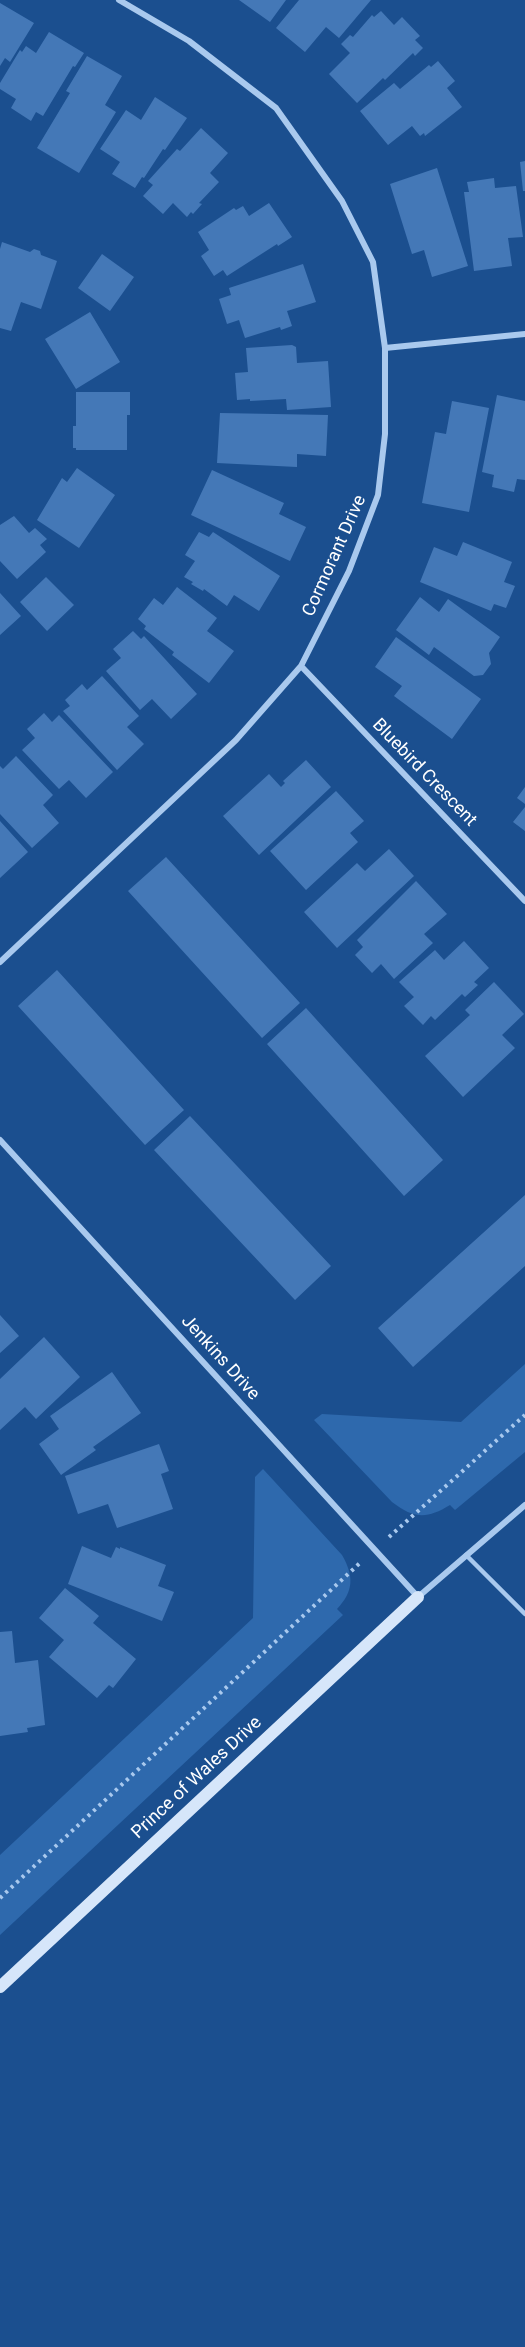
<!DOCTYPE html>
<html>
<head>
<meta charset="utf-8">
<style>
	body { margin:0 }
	canvas { display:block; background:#1b4f8f }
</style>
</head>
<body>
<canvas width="525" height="2347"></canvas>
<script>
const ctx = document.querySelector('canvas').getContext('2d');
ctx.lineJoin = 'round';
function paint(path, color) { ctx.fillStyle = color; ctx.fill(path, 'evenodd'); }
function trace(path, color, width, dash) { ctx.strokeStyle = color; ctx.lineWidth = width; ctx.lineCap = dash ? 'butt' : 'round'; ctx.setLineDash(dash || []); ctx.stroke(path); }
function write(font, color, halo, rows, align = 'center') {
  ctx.font = font + ' Roboto,sans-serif'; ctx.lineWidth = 5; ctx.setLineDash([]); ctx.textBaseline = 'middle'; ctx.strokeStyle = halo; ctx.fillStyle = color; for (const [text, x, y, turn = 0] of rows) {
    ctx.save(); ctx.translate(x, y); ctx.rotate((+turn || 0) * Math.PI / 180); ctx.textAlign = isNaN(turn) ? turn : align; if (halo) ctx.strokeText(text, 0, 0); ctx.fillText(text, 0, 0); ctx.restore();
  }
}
paint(new Path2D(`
	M 525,1364 L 525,1452 L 455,1510 L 450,1505 C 427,1519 414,1519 392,1502 L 314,1420 L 322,1414 L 461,1422 Z
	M 263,1469 L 342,1555 C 354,1576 354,1591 337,1609 L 343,1615 L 0,1935 L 0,1855 L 253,1618 L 255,1477 Z`), '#2e69ad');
paint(new Path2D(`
	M 239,0 L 286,0 L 270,22 Z
	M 299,0 L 371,0 L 339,38 L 326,27 L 305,52 L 276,28 Z
	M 0,3 L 34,23 L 10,62 L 5,58 L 0,66 Z
	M 381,11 L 394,25 L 402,17 L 420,36 L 415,40 L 423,48 L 415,56 L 413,53 L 385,80 L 383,78 L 357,103 L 329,74 L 350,53 L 341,44 L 350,35 L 353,37 L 372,15 L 374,17 Z
	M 49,32 L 84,53 L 75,67 L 73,66 L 43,116 L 36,112 L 31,121 L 11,108 L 16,99 L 0,89 L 0,83 L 20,50 L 22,52 L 26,46 L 36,53 Z
	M 87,56 L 122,76 L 105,105 L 116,112 L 79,173 L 37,148 L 70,93 L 66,91 Z
	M 438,61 L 455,81 L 447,88 L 462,107 L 425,136 L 424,133 L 420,136 L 412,126 L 388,145 L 360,111 L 394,83 L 400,89 L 429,65 L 431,67 Z
	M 155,97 L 187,118 L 165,150 L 163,149 L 144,178 L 142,177 L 135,188 L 112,174 L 120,162 L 100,149 L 126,110 L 141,120 Z
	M 201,128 L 228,153 L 210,173 L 219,182 L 199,203 L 202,204 L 193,214 L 191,212 L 187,217 L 173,203 L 163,214 L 143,196 L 153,185 L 148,181 L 177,149 L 180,151 Z
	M 525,161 L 525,191 L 523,191 L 520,162 Z
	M 437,168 L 468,266 L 432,277 L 424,250 L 412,254 L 390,184 Z
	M 494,178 L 495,188 L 516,186 L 523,237 L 508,238 L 512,266 L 474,271 L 464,192 L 469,192 L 467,182 Z
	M 269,203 L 292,237 L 278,246 L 277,244 L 227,276 L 223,270 L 214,276 L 201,256 L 209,250 L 198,232 L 234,208 L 236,210 L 243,206 L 249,216 Z
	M 2,242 L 30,252 L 34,249 L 40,251 L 41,255 L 57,261 L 41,309 L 21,302 L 11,331 L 0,328 L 0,249 Z
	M 102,254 L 134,277 L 110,311 L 78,288 Z
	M 303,264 L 316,302 L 287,311 L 292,326 L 281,330 L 280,327 L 245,338 L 239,320 L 227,324 L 219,299 L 231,295 L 229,288 Z
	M 90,312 L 120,362 L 76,389 L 45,339 Z
	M 292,345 L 296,347 L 297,363 L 328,361 L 331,407 L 287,410 L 286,399 L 250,401 L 250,399 L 237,400 L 235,373 L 248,372 L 246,348 Z
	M 76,392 L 130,392 L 130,415 L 127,415 L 127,450 L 76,450 L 76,448 L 73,448 L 73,426 L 76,426 Z
	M 497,395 L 525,401 L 525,480 L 517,479 L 514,492 L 492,487 L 494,475 L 482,472 Z
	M 452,401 L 489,408 L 469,512 L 422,503 L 435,432 L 446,434 Z
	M 220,413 L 328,415 L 326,456 L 297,454 L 297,467 L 217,463 Z
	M 77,468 L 115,495 L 79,548 L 37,520 L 62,478 L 67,482 Z
	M 212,470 L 284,503 L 279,514 L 306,527 L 290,561 L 191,515 Z
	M 14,516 L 29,533 L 35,528 L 47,539 L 40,545 L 46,552 L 17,579 L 0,561 L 0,525 Z
	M 199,532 L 209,537 L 213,532 L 280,576 L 259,611 L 234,595 L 227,606 L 204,589 L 203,591 L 191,584 L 193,582 L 184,577 L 195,561 L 185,555 Z
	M 463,542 L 512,562 L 504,582 L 515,586 L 506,608 L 494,604 L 491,611 L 420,582 L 434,547 L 457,556 Z
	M 46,577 L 74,605 L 47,631 L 20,602 Z
	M 177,587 L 217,618 L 207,631 L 234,651 L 209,683 L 172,655 L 174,652 L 144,629 L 146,626 L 138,619 L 154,598 L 163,605 Z
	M 0,593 L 21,616 L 0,635 Z
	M 420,597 L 439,612 L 448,599 L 500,637 L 489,653 L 491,664 L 483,675 L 474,676 L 434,647 L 429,655 L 396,630 Z
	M 133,631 L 141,639 L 144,636 L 197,694 L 171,719 L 152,699 L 140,710 L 106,671 L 121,658 L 113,649 Z
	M 396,637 L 481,699 L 452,739 L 394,696 L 402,686 L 375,667 Z
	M 102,676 L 139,716 L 127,727 L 144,744 L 117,770 L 63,711 L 70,706 L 65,700 L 82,684 L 87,690 Z
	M 44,713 L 52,722 L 59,715 L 113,772 L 86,798 L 69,780 L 59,789 L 22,750 L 35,738 L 27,729 Z
	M 16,756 L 53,795 L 43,805 L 59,823 L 32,848 L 0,814 L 0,766 L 3,769 Z
	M 306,760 L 331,787 L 259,855 L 223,816 L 269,774 L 281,787 L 285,783 L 283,781 Z
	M 525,787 L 525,804 L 517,798 Z
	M 336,791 L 364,821 L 350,833 L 358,842 L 306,890 L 270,851 Z
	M 525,807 L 525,831 L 513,822 Z
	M 0,821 L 28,852 L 0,878 Z
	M 389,849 L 414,876 L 337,948 L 304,912 L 357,863 L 365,871 Z
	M 166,857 L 300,1003 L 262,1038 L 128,891 Z
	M 416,881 L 447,914 L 424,934 L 433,943 L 394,979 L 381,964 L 372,973 L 355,955 L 363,947 L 357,940 Z
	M 464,941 L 489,968 L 474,982 L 478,985 L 465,997 L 462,994 L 435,1020 L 431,1016 L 423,1025 L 404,1006 L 414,997 L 399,982 L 435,950 L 444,960 Z
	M 57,970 L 184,1110 L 145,1145 L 18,1006 Z
	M 494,982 L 524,1014 L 502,1035 L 515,1048 L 463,1097 L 425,1056 L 470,1015 L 465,1010 Z
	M 306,1008 L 443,1160 L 404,1196 L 267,1044 Z
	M 190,1116 L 331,1266 L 295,1300 L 154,1150 Z
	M 525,1195 L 525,1266 L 413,1367 L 378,1328 Z
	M 0,1315 L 19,1336 L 0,1353 Z
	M 44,1337 L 80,1377 L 36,1419 L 25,1407 L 0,1430 L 0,1379 Z
	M 112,1372 L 141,1413 L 93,1447 L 96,1450 L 61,1475 L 39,1444 L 59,1429 L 50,1416 Z
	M 159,1444 L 169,1471 L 161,1474 L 173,1509 L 117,1528 L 108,1504 L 78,1514 L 65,1476 Z
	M 82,1546 L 111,1558 L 116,1547 L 120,1549 L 120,1547 L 166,1565 L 158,1586 L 174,1592 L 162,1621 L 68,1584 Z
	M 65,1588 L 99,1616 L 93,1623 L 136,1659 L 113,1688 L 109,1685 L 97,1698 L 49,1657 L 64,1640 L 39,1618 Z
	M 12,1631 L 15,1663 L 38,1660 L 45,1725 L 27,1728 L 28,1732 L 0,1736 L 0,1632 Z`), '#4478b7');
trace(new Path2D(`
	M 389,1537 L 525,1415
	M 0,1898 L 361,1562`), '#a9c9ee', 4, [3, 4.5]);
trace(new Path2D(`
	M 466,1555 L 525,1614`), '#a9c9ee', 4.5);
trace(new Path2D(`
	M 385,348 L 525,334
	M 301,666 L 525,901
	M 0,962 L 236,740 L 301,666 L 349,571 L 378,495 L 385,434 L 385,348 L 373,262 L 342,201 L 276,108 L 189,41 L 119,0
	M 0,1140 L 418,1597 L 525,1505`), '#a9c9ee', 6);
trace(new Path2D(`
	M 0,1987 L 418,1597`), '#d6e6fa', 12);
write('18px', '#fff', '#1b4f8f', [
	["Cormorant Drive",335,556,-66],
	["Bluebird Crescent",424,773,46],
	["Jenkins Drive",220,1358,48],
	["Prince of Wales Drive",197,1778,-43]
]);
</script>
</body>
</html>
